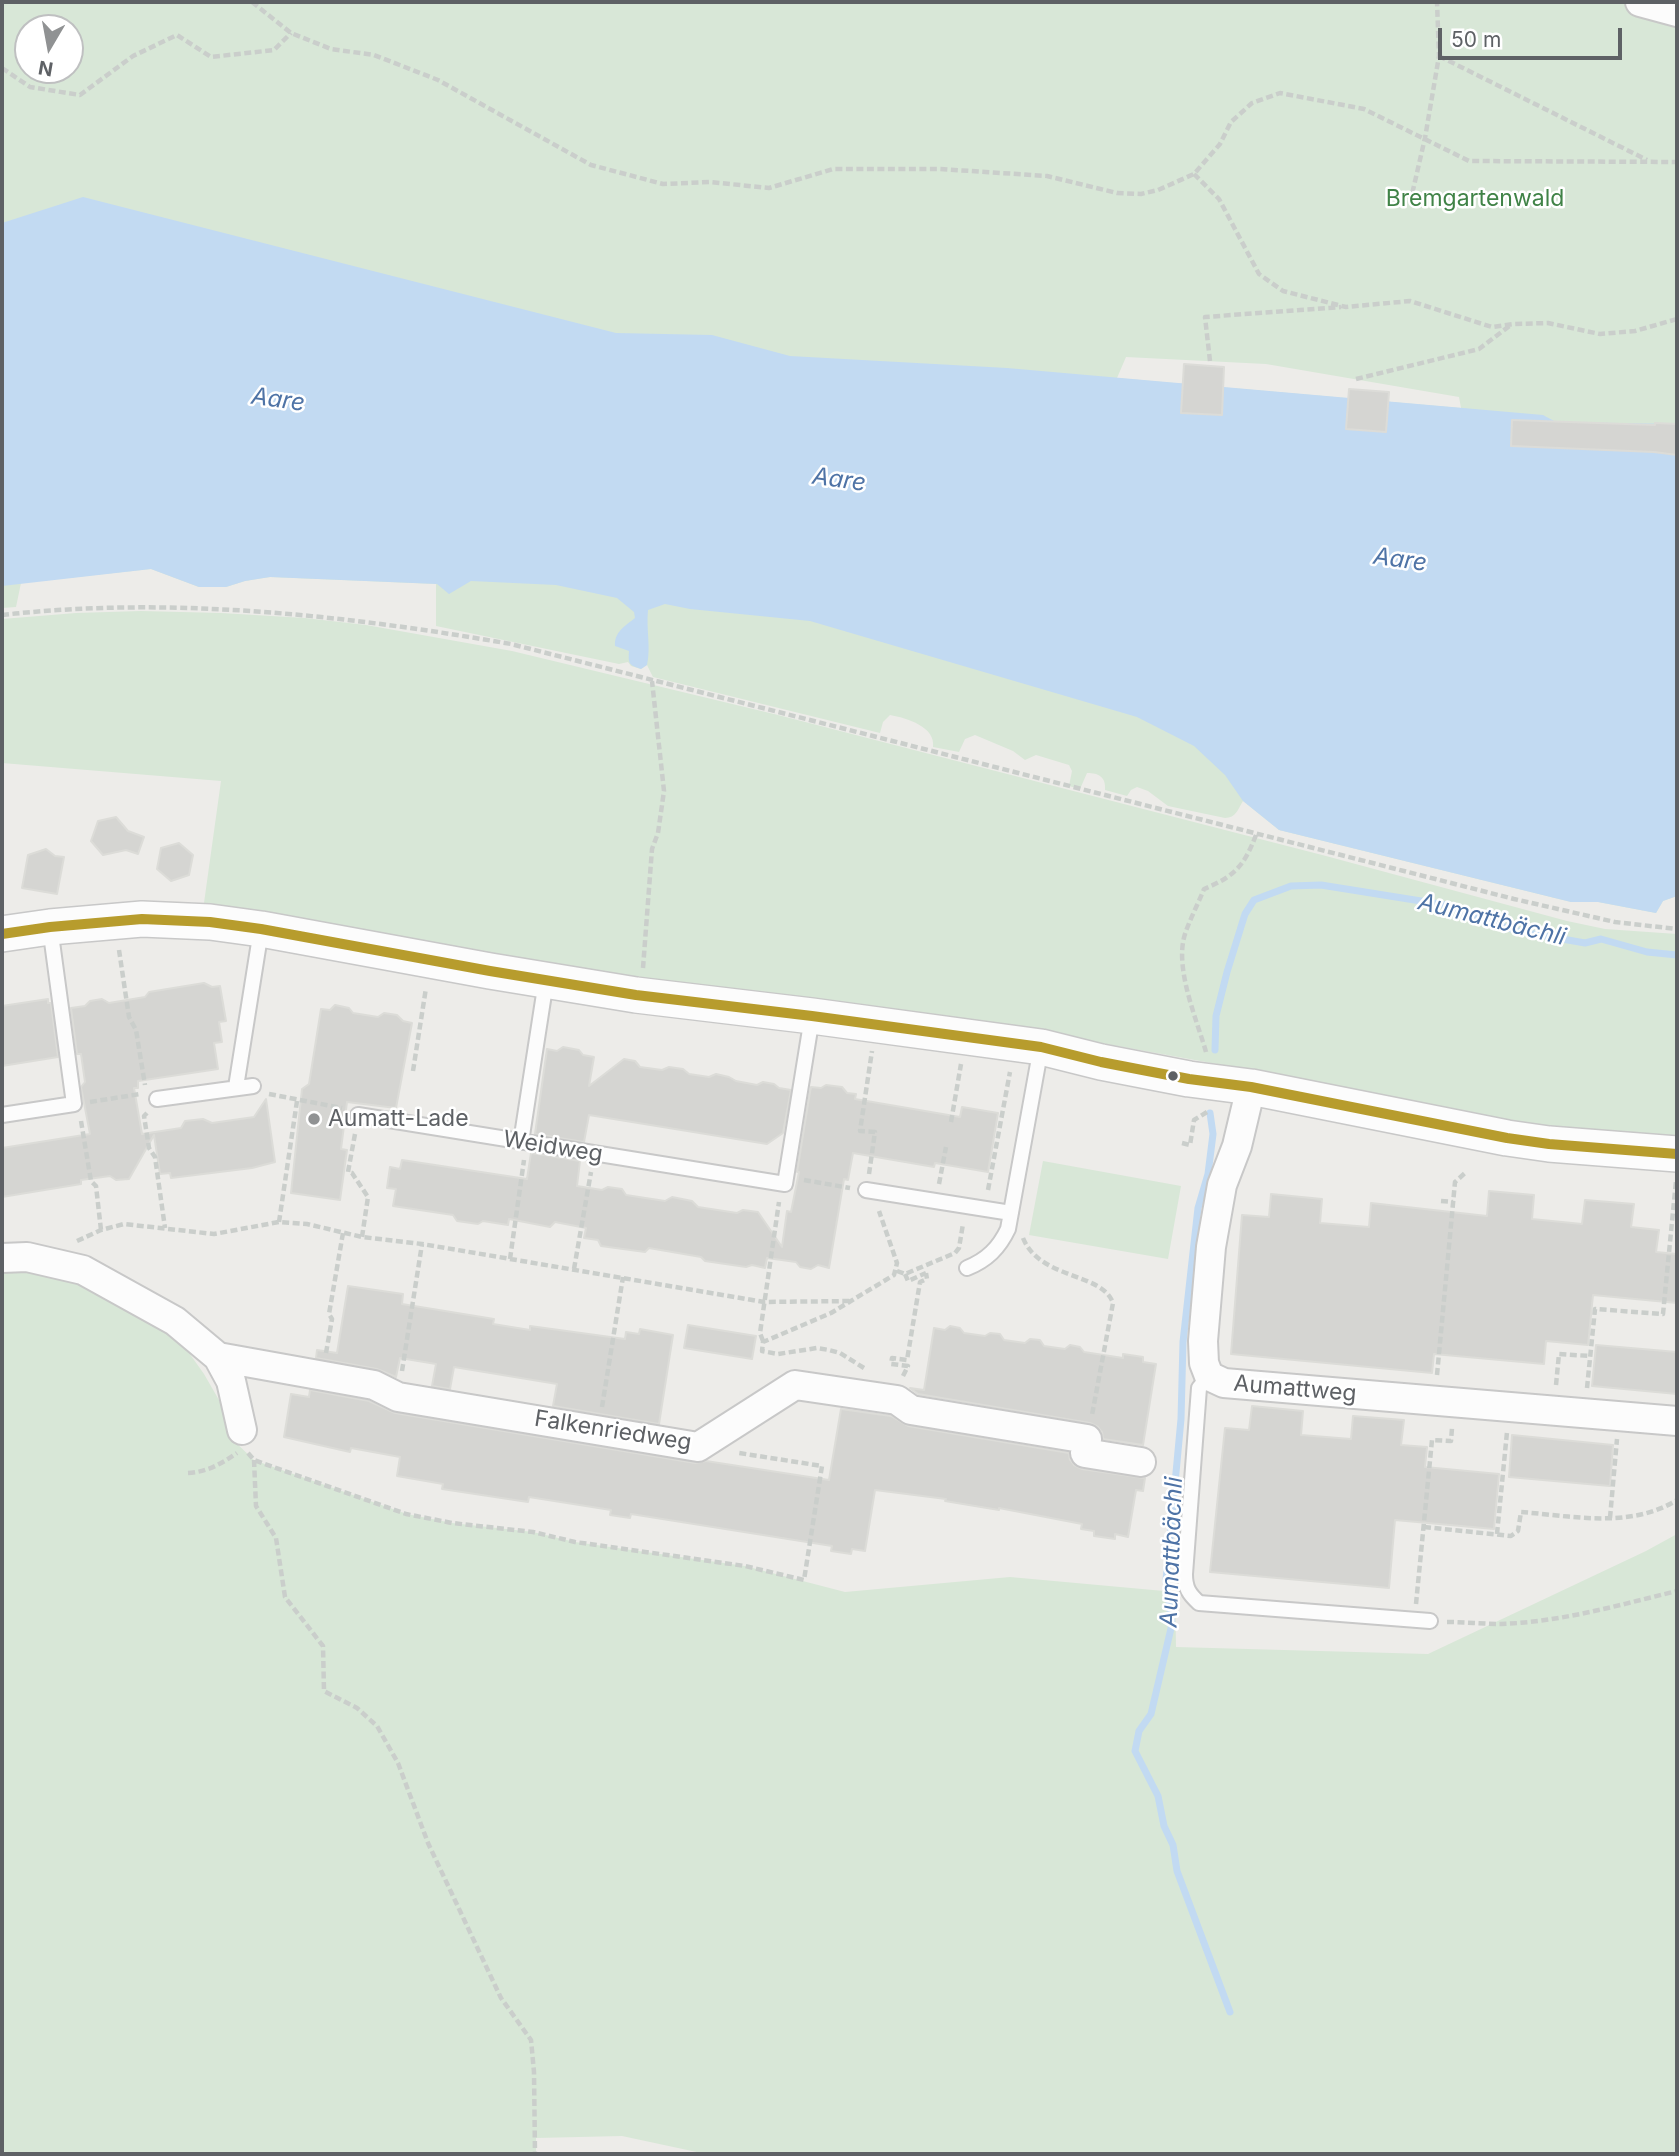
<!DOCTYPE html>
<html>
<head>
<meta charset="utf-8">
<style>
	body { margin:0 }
	#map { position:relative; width:1679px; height:2156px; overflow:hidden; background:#edece9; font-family:Inter,sans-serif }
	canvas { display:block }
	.frame { position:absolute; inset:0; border:4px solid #5e6165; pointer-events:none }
	.north { position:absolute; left:14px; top:14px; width:70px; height:70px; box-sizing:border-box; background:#fff; border:2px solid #bfc0c1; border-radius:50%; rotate:190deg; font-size:19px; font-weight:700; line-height:28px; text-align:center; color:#5e6165 }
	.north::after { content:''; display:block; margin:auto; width:24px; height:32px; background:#909293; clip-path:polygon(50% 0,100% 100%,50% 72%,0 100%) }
	.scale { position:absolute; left:1438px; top:28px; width:184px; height:32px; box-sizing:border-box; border:4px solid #5e6165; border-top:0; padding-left:9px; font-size:21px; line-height:24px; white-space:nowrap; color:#5e6165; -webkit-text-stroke:5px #fff; paint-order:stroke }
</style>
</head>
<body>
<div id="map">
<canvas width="1679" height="2156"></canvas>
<div class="frame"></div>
<div class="north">N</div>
<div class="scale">50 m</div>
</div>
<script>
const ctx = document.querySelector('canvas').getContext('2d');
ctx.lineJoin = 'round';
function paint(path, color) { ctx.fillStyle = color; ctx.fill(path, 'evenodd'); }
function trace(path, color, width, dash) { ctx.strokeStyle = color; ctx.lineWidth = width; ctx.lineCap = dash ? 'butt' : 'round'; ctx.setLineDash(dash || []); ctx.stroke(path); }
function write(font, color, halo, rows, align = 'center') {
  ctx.font = font + ' Inter,sans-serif'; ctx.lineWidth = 5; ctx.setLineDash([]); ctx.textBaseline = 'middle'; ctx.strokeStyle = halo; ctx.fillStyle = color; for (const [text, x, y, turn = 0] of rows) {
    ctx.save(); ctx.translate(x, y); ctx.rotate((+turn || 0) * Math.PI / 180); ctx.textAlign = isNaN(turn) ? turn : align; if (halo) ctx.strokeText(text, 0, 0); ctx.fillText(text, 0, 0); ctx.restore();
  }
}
paint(new Path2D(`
	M 2,2 L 1677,2 L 1677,896 L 1663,901 L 1656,913 L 1598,902 L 1571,902 L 1279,830 L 1243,801 C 1238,809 1236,818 1225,818 L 1168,806 L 1148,791 L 1137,787 L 1131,790 L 1127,796 L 1105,790 C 1106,777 1099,773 1087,773 L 1080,789 L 1069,786 L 1072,771 L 1069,765 L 1036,755 L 1025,760 L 1013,751 L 975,735 L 965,739 L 959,752 L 933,747 C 936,727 907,718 890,715 L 883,722 L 880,733 L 653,677 L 647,665 L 641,669 L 631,666 L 628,662 L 619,664 L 436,626 L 436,584 L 270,577 L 245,581 L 226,587 L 199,587 L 151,569 L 21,583 L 16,607 L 2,608 ZM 28,28 L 70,28 L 70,70 L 28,70 ZM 1126,357 L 1266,364 L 1459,397 L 1461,408 L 1117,378 Z
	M 141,611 L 221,613 L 305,618 L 366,625 L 512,651 L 778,715 L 1326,856 L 1567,921 L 1605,929 L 1677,934 L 1677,1138 L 1557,1132 L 1454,1116 L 1228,1066 L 1051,1034 L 778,1000 L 203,910 L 221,781 L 2,763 L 2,619 L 76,613 Z
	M 1043,1161 L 1181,1186 L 1168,1259 L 1029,1235 Z
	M 2,1266 L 65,1271 L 160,1322 L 182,1343 L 204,1374 L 231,1421 L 232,1439 L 254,1460 L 262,1463 L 407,1514 L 452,1523 L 533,1532 L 575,1542 L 745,1566 L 845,1592 L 1010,1577 L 1175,1592 L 1176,1647 L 1428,1654 L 1646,1551 L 1677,1534 L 1677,2154 L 706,2154 L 622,2136 L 536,2138 L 536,2154 L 2,2154 Z`), '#d8e7d7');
paint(new Path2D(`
	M 83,197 L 616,333 L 712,335 L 790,356 L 1007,368 L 1543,415 L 1556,422 L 1677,424 L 1677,896 L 1663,901 L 1656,913 L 1598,902 L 1571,902 L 1279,830 L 1243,801 L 1225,775 L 1194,746 L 1137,717 L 810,621 L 690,609 L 665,604 L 648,610 C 646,630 651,646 647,665 L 641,669 C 629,665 628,664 629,651 L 615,646 C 614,632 625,626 635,618 L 634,612 L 617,598 L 556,585 L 471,581 L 449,594 L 437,584 L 270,577 L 245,581 L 226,587 L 199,587 L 151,569 L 2,586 L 2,223 Z`), '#c2daf2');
trace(new Path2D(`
	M 1215,1050 L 1216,1016 L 1227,972 L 1245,914 L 1254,900 L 1291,886 L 1321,885 L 1446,905 L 1470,915 L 1517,931 L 1585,943 L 1601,939 L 1647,952 L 1677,955
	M 1210,1113 L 1213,1134 L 1208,1174 L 1198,1208 L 1183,1342 L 1181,1419 L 1166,1580 L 1172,1624 L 1151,1714 L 1139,1731 L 1135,1751 L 1158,1796 L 1164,1826 L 1173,1845 L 1177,1871 L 1230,2012`), '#c2daf2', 7);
const building = new Path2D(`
	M 1184,364 L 1224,367 L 1222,415 L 1181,413 Z
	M 1349,389 L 1389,392 L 1386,432 L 1346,429 Z
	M 1512,420 L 1655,425 L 1655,423 L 1677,424 L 1677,455 L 1654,452 L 1511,446 Z
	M 116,817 L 128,831 L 144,837 L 138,854 L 126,850 L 103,855 L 91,841 L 98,821 Z
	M 179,843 L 193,855 L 189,875 L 171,881 L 157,869 L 161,848 Z
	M 46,849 L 55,856 L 64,857 L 57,894 L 22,888 L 28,855 Z
	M 204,983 L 212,987 L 220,986 L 226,1021 L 219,1022 L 222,1042 L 214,1043 L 218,1069 L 138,1081 L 138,1088 L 134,1088 L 142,1134 L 181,1128 L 185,1121 L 203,1119 L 212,1123 L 254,1117 L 266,1099 L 275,1162 L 252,1168 L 171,1178 L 170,1173 L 160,1174 L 154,1135 L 129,1179 L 116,1180 L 110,1176 L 81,1180 L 81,1184 L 2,1197 L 2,1148 L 90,1134 L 81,1087 L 85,1082 L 81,1054 L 77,1054 L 71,1008 L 85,1006 L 90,1001 L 102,999 L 109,1003 L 145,997 L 149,992 Z
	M 48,999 L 48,1003 L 51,1003 L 58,1057 L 2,1066 L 2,1006 Z
	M 335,1005 L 349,1008 L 353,1013 L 378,1017 L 384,1013 L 397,1015 L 403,1021 L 412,1023 L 396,1108 L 347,1102 L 341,1149 L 347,1150 L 340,1200 L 291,1193 L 302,1089 L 309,1084 L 321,1009 L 330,1010 Z
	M 563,1047 L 579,1050 L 583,1055 L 594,1057 L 589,1086 L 624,1059 L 635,1061 L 640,1067 L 662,1070 L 669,1067 L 683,1069 L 689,1074 L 709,1077 L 716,1074 L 729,1077 L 736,1081 L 757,1085 L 763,1082 L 774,1084 L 779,1088 L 791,1090 L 783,1133 L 767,1144 L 589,1115 L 584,1142 L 535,1134 L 547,1049 L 557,1051 Z
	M 826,1085 L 842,1087 L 847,1093 L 856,1094 L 855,1099 L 960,1117 L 962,1107 L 998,1113 L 988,1172 L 935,1163 L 934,1167 L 853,1153 L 848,1180 L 844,1179 L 829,1268 L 818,1265 L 811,1269 L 800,1267 L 796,1262 L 767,1258 L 765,1268 L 752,1265 L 746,1267 L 705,1261 L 701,1257 L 649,1248 L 645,1252 L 601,1246 L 598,1240 L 584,1238 L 586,1228 L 555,1222 L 550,1227 L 509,1219 L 508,1225 L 483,1221 L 478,1224 L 457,1221 L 453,1215 L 393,1206 L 396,1189 L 387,1188 L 390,1167 L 400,1169 L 402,1160 L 527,1179 L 531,1153 L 580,1161 L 577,1186 L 602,1190 L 608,1187 L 622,1189 L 626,1195 L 665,1201 L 672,1197 L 692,1201 L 698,1207 L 737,1213 L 743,1210 L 758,1212 L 782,1247 L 787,1211 L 791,1212 L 799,1172 L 797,1172 L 810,1092 L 811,1087 L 821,1088 Z
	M 1489,1191 L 1534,1195 L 1532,1219 L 1582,1224 L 1585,1200 L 1634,1204 L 1631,1227 L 1659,1230 L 1656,1252 L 1677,1254 L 1677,1303 L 1593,1295 L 1588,1345 L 1546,1341 L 1544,1364 L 1434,1354 L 1432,1373 L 1231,1354 L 1242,1215 L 1269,1217 L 1271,1194 L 1322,1199 L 1320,1223 L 1369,1227 L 1371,1203 L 1487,1216 Z
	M 348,1286 L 403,1294 L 402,1304 L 494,1319 L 493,1324 L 530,1330 L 530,1326 L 625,1339 L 626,1332 L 639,1334 L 640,1329 L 673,1335 L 659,1424 L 553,1406 L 557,1384 L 454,1367 L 450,1389 L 432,1386 L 436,1364 L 400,1358 L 396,1377 L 377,1369 L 316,1358 L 317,1350 L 337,1353 Z
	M 688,1325 L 756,1336 L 752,1359 L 684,1348 Z
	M 950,1326 L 960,1328 L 964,1333 L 985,1336 L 990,1333 L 1000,1334 L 1004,1340 L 1025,1343 L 1030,1339 L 1040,1340 L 1044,1346 L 1065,1349 L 1070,1345 L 1080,1347 L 1084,1352 L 1123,1358 L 1123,1354 L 1143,1357 L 1143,1362 L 1156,1364 L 1143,1445 L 1103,1439 L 1102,1432 L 1098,1427 L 1090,1423 L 918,1394 L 910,1388 L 924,1390 L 934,1328 L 945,1330 Z
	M 1596,1345 L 1677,1352 L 1677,1394 L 1592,1386 Z
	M 310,1390 L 369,1401 L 395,1413 L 695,1463 L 706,1461 L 829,1480 L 841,1409 L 891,1416 L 908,1426 L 1069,1453 L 1070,1460 L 1074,1465 L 1082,1469 L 1145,1478 L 1143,1491 L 1136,1490 L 1128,1537 L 1115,1534 L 1115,1539 L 1094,1536 L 1094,1531 L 1081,1529 L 1082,1524 L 999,1508 L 999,1510 L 945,1501 L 946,1499 L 875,1490 L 865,1551 L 852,1549 L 851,1554 L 831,1551 L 832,1546 L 631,1514 L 630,1518 L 610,1515 L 611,1510 L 529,1497 L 528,1502 L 442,1489 L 443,1484 L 397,1476 L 400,1457 L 351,1448 L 350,1452 L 284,1437 L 291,1394 L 309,1397 Z
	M 1252,1406 L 1303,1411 L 1301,1435 L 1351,1439 L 1353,1416 L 1404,1420 L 1401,1445 L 1427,1447 L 1425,1467 L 1499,1474 L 1494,1529 L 1395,1520 L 1389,1588 L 1210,1572 L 1225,1428 L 1249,1430 Z
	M 1512,1435 L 1613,1445 L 1610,1486 L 1509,1477 Z`);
paint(building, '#d5d5d2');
trace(building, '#dcdcd8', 2);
const service = new Path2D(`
	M 236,1087 L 261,930
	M 157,1099 L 253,1086
	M 2,1115 L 74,1104 L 50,927
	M 358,1115 L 785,1184 L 812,1017
	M 521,1142 L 546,981
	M 866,1190 L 1011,1213
	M 967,1268 C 987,1260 999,1248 1008,1229 L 1041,1047
	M 1209,1376 L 1199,1388 L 1185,1574 C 1185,1588 1189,1594 1199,1603 L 1430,1621`);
const minor = new Path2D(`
	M 1640,2 L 1677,12
	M 1251,1087 L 1237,1146 L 1222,1185 L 1211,1247 L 1203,1341 L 1204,1363 L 1209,1376 L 1224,1383 L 1677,1421
	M 2,1258 L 27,1257 L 83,1270 L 175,1321 L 218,1357 L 231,1381 L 242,1430
	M 218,1357 L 374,1385 L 398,1397 L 698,1447 L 795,1385 L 897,1400 L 911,1410 L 1087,1439 L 1085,1453 L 1141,1462`);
const tertiary = new Path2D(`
	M 2,934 L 50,927 L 142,919 L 210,922 L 261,929 L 490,971 L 636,995 L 812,1016 L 1041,1047 L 1101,1062 L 1189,1079 L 1251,1087 L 1507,1138 L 1549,1144 L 1677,1154`);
trace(service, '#c8c8c8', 18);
trace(minor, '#c8c8c8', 32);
trace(tertiary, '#c8c8c8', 38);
trace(new Path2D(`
	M 252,2 L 291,33 L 331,49 L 374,55 L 438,80 L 591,165 L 663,184 L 710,182 L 769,188 L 833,169 L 940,169 L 1047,176 L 1117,193 L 1141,194 L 1158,190 L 1194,174 L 1220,144 L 1231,122 L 1252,103 L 1280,93 L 1364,109 L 1469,161 L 1677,162
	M 1439,56 L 1647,160
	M 2,68 L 30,87 L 80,95 L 133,56 L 177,35 L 211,57 L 274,50 L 291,33
	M 1194,174 L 1219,199 L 1259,274 L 1283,291 L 1346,307 L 1410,301 L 1492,327 L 1513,324 L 1548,323 L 1600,334 L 1635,331 L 1677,319
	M 1410,203 L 1425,138 L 1439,56 L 1437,2
	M 1210,361 L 1205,317 L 1341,307
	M 1356,379 L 1479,349 L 1512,324
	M 2,615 C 171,596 344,615 511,644 L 1514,899 L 1615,922 L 1677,929
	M 119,950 L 129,1017 L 136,1030 L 145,1085
	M 643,968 L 652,849 L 658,833 L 664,791 L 652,681
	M 1206,1052 C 1197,1020 1174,968 1185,934 C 1190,919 1198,904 1204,889 C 1235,876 1244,866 1256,835
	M 413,1071 L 426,988
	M 269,1094 L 342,1108
	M 90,1102 L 140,1094
	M 147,1113 L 144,1116 L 149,1148 L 155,1157 L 165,1228
	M 81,1121 L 91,1181 L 96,1186 L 101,1230
	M 951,1122 L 961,1064
	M 355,1134 L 348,1172 L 352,1173 L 368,1197 L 362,1237
	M 1182,1143 L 1190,1145 L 1194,1120 L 1207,1112
	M 869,1174 L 875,1132 L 860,1131 L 872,1051
	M 804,1180 L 850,1188
	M 939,1184 L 946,1147
	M 988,1190 L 1010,1072
	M 1441,1201 L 1453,1202
	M 279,1222 L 297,1101
	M 1023,1238 C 1040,1280 1102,1272 1113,1303 L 1092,1415
	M 77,1241 L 101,1230 L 124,1224 L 214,1234 L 279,1222 L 307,1224 L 362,1237 L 422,1244 L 764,1302 L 851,1301
	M 510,1259 L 524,1160
	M 574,1269 L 591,1172
	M 897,1271 L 905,1274 L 955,1253 L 959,1248 L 963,1224
	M 905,1274 L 908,1281 L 926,1273
	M 763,1341 L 760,1333 L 779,1202
	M 326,1353 L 332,1319 L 329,1314 L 343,1233
	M 864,1368 L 840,1353 L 829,1350 L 817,1348 L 778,1354 L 762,1351 L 763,1342 L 831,1313 L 894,1275 L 897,1263 L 879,1211
	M 402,1371 L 422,1244
	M 1437,1375 L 1455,1182 L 1465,1173
	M 903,1376 L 908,1366 L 891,1364 L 892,1358 L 907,1360 L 920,1282 L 927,1279 L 926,1273
	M 1556,1385 L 1559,1354 L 1590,1356
	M 1587,1388 L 1595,1309 L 1663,1314 L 1676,1181
	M 602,1407 L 623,1277
	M 248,1453 L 254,1460 L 262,1463 L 406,1514 L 452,1523 L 533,1532 L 575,1542 L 745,1566 L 804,1580 L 822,1466 L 739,1453
	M 254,1460 L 256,1506 L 276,1538 L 285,1597 L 323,1646 L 324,1691 L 357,1708 L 377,1726 L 398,1763 L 428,1843 L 501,1998 L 531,2040 L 534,2072 L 535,2154
	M 188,1473 C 207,1472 221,1464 237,1453
	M 1610,1518 L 1617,1439
	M 1424,1527 L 1511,1536 L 1518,1531 L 1521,1512 C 1573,1516 1630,1529 1677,1500
	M 1497,1534 L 1507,1432
	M 1416,1604 L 1432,1440 L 1451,1441 L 1452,1428
	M 1447,1622 C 1465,1622 1483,1624 1501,1624 C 1561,1622 1619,1605 1677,1591`), '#cacecb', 4.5, [7, 3.5]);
trace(service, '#fcfcfc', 14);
trace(minor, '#fcfcfc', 28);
trace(tertiary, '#fcfcfc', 35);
trace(new Path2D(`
	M 2,934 L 50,927 L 142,919 L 210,922 L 261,929 L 490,971 L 636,995 L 812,1016 L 1041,1047 L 1101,1062 L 1189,1079 L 1251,1087 L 1507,1138 L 1549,1144 L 1677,1154`), '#b79c2d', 10);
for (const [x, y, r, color] of [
	[1173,1076,6,"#5e6165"],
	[314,1119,7,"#909293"]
]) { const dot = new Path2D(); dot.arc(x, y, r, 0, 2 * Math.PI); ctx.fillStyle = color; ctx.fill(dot); trace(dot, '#fff', 2.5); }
write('23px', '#408347', '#fff', [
	["Bremgartenwald",1475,199]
]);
write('23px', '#5e6165', '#fff', [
	["Aumatt-Lade",328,1119]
], 'left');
write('23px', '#5e6165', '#fff', [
	["Weidweg",553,1147,9],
	["Aumattweg",1295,1389,5],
	["Falkenriedweg",613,1431,9]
]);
write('italic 24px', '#4e73a6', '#fff', [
	["Aare",278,400,8],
	["Aare",839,480,8],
	["Aare",1400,560,8],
	["Aumattbächli",1492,920,14],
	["Aumattbächli",1172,1552,-88]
]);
</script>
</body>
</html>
